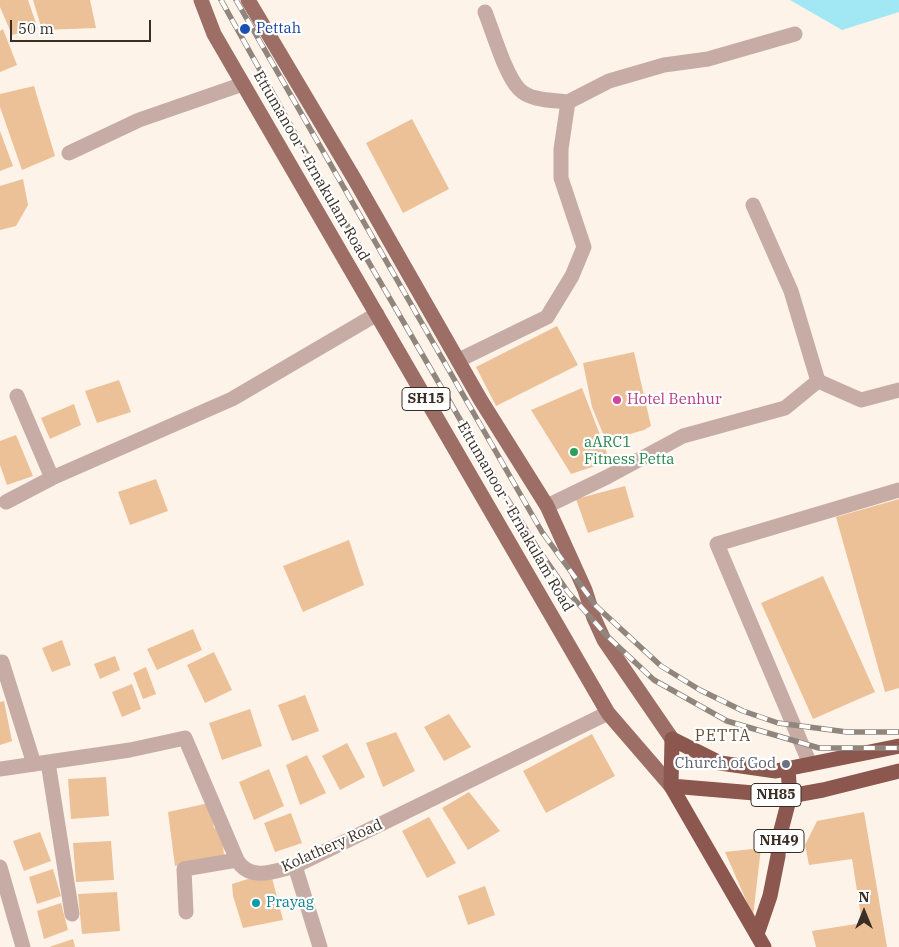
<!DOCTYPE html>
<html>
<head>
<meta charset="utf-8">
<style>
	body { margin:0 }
	#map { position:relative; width:899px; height:947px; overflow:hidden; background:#fef3e9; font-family:"IBM Plex Serif",serif }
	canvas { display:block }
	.north { position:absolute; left:839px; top:887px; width:50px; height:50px; -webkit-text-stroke:4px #fff; paint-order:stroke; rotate:0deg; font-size:14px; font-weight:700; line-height:20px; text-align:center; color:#3a2f26 }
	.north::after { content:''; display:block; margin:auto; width:18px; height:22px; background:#3a2f26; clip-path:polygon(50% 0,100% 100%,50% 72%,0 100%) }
	.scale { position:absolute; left:10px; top:20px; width:141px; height:22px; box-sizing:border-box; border:2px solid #3a2f26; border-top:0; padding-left:6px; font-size:15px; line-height:18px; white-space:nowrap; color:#3a2f26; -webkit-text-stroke:4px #fff; paint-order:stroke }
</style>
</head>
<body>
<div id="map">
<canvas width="899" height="947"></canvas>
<div class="north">N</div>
<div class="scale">50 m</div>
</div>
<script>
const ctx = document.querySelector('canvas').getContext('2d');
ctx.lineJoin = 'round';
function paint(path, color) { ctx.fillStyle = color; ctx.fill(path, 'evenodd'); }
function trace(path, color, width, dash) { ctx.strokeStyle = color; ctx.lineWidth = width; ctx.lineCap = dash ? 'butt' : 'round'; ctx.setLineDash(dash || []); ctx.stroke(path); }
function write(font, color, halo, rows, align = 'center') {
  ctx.font = font + ' "IBM Plex Serif",serif'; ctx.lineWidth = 4.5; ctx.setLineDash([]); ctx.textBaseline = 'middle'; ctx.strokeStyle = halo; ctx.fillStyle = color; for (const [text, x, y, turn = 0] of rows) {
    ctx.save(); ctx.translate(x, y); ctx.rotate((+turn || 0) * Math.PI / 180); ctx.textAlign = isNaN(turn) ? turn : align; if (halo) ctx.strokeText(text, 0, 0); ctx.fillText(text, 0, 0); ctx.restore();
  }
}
paint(new Path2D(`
	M 790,0 L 899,0 L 899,12 L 842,30 Z`), '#a1e8f4');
paint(new Path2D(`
	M 0,0 L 28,0 L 38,29 L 12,35 L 0,7 Z
	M 33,0 L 90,0 L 96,28 L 42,30 Z
	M 3,29 L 17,65 L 0,72 L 0,31 Z
	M 34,86 L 55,156 L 22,170 L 0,107 L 0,94 Z
	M 412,119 L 449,189 L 403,213 L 366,143 Z
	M 0,131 L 13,166 L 0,171 Z
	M 23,179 L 28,205 L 16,226 L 0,230 L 0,186 Z
	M 557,326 L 578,365 L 496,406 L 476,367 Z
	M 634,352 L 651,426 L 644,430 L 606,441 L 592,407 L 583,363 Z
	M 119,380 L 131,412 L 97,423 L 85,391 Z
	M 582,388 L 610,461 L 571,474 L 531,410 Z
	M 74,404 L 81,425 L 50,439 L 41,418 Z
	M 16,435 L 33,476 L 7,485 L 0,465 L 0,441 Z
	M 156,479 L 168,511 L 130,525 L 118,492 Z
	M 625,486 L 634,517 L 588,533 L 576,499 Z
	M 899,499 L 899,688 L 885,692 L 836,517 Z
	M 349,540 L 364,585 L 303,612 L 283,566 Z
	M 823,576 L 875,692 L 813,719 L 761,603 Z
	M 193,629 L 202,650 L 157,670 L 147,649 Z
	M 62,640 L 71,665 L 52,672 L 42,648 Z
	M 214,652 L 232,690 L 205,703 L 187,665 Z
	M 115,656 L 120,670 L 100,679 L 94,664 Z
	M 146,667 L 156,694 L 143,699 L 133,673 Z
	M 132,684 L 141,709 L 122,717 L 112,692 Z
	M 305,695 L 319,731 L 292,741 L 278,705 Z
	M 4,701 L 12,741 L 0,745 L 0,702 Z
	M 250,709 L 262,746 L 222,760 L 209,723 Z
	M 449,714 L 471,747 L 444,761 L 424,727 Z
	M 396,732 L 415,771 L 383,787 L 366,743 Z
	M 592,734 L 615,776 L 546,813 L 523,771 Z
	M 347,743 L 365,777 L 340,790 L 322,756 Z
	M 307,755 L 326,793 L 300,805 L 286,765 Z
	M 269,769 L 284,806 L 254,820 L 239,782 Z
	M 106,777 L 109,816 L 71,819 L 68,779 Z
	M 469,792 L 500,831 L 468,850 L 442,808 Z
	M 209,803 L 214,828 L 218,829 L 223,844 L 224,856 L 175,866 L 168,812 Z
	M 864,812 L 887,947 L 816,947 L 812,931 L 862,923 L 852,859 L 809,865 L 805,845 L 817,821 Z
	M 291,813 L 302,843 L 275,852 L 264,823 Z
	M 429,817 L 456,863 L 427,878 L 402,831 Z
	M 40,832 L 51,861 L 24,871 L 13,841 Z
	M 111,841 L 114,880 L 76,882 L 73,843 Z
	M 761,848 L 753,916 L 725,852 Z
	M 53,869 L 61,896 L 37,904 L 29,877 Z
	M 272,878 L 283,920 L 243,928 L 233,896 L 232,884 L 248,879 Z
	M 485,886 L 495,915 L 468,925 L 458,896 Z
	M 117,892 L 120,931 L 82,934 L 78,894 Z
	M 61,903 L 68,930 L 44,939 L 37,911 Z
	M 73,939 L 75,947 L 49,947 Z`), '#ecc198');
trace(new Path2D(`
	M 485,12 C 493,32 505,74 519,89 C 530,101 553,100 568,102
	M 69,153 L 139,120 L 243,84
	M 753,205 L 791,291 L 818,381
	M 459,360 L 547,317 L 572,276 L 584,247 L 561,178 L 561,149 L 568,102 L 609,81 L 664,65 L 708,59 L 795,34
	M 17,396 L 52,478
	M 6,502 L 52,478 L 232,399 L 377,314
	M 547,506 L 607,477 L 683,436 L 785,408 L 818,381 L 861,400 L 899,390
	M 2,662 L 34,764
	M 48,762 L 72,914
	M 810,764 L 717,544 L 899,490
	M 0,769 L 130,750 L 185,738 L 237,860 C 250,882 275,871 295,866 L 608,713
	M 295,866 L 320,947
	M 0,867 L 23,947
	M 186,912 L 184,869 L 237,860`), '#c7aca6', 15);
trace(new Path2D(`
	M 201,0 L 214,34 L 608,713 L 671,786
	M 248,0 L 355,180 L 480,399 L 547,506 L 585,590 L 594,618 L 604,640 L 672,739`), '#9d6e65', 15);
trace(new Path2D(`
	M 671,786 L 790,796 L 823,790 L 899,771
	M 757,934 L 770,896 L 778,856 L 779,838 L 790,796 L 788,769
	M 764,947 L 671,786 L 672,739 L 720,763 L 776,771 L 899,746`), '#8c574e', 15);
const rail = new Path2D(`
	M 221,0 L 321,180 L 483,459 L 536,546 L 568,592 L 607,636 L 654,680 L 727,721 L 819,748 L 899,748
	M 236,0 L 542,532 L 596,606 L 661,666 L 700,690 L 743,711 L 778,723 L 847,732 L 899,732`);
trace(rail, '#91867d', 5.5);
trace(rail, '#fff', 4, [11]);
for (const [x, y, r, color] of [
	[245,29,6,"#1a4fb4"],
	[617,400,5,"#d1479c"],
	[574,452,5,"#2e9e5b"],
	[786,764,5,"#6b7280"],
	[256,903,5,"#0f9aa8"]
]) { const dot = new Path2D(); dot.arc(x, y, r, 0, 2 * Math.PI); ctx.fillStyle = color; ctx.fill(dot); trace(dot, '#fff', 2); }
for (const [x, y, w] of [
	[426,399,48],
	[776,795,50],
	[779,841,50]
]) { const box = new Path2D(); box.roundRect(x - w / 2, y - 11.5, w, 23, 4); ctx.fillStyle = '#fff'; ctx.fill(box); trace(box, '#3a2f26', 1); }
write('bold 14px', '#3a2f26', null, [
	["SH15",426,399],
	["NH85",776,795],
	["NH49",779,841]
]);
write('15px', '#164399', '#fff', [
	["Pettah",256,29]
], 'left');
write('15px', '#3a2f26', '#fff', [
	["Ettumanoor - Ernakulam Road",311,166,60],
	["Ettumanoor - Ernakulam Road",515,517,60],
	["Kolathery Road",332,846,-24]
]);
write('15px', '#b23c85', '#fff', [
	["Hotel Benhur",627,400]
], 'left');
write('15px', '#27864d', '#fff', [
	["aARC1",584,443],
	["Fitness Petta",584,460]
], 'left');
write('15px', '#5b616d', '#fff', [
	["Church of God",776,764]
], 'right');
write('15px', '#0d838f', '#fff', [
	["Prayag",266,903]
], 'left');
ctx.letterSpacing = '1px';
write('16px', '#67503a', '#fff', [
	["PETTA",723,736]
]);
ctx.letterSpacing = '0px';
</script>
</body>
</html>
